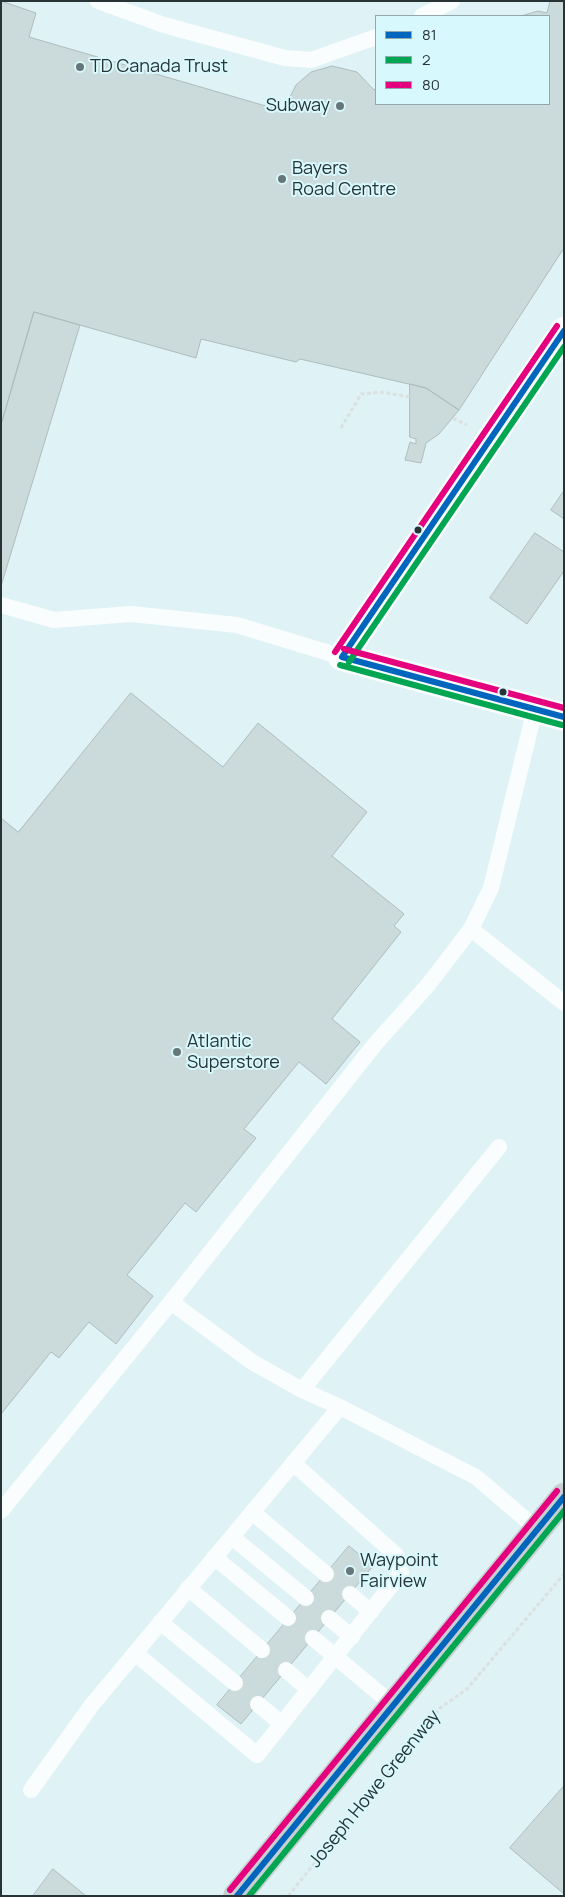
<!DOCTYPE html>
<html>
<head>
<meta charset="utf-8">
<style>
	body { margin:0 }
	#map { position:relative; width:565px; height:1897px; overflow:hidden; background:#dff2f5; font-family:Manrope,sans-serif }
	canvas { display:block }
	.frame { position:absolute; inset:0; border:2px solid #273335; pointer-events:none }
	.legend { position:absolute; left:375px; top:15px; width:175px; height:90px; box-sizing:border-box; background:#d7f8fd; border:1px solid #91a9ad; margin:0; padding:6px 9px; list-style:none; font-size:15px; color:#273335 }
	.legend li { display:flex; align-items:center; gap:10px; height:25px }
	.legend b { width:25px; border:1px solid #91a9ad }
</style>
</head>
<body>
<div id="map">
<canvas width="565" height="1897"></canvas>
<div class="frame"></div>
<ul class="legend">
<li><b style="height:6px;background:#0065bd"></b>81</li>
<li><b style="height:6px;background:#00a651"></b>2</li>
<li><b style="height:6px;background:#e5007d"></b>80</li>
</ul>
</div>
<script>
const ctx = document.querySelector('canvas').getContext('2d');
ctx.lineJoin = 'round';
function paint(path, color) { ctx.fillStyle = color; ctx.fill(path, 'evenodd'); }
function trace(path, color, width, dash) { ctx.strokeStyle = color; ctx.lineWidth = width; ctx.lineCap = dash ? 'butt' : 'round'; ctx.setLineDash(dash || []); ctx.stroke(path); }
function write(font, color, halo, rows, align = 'center') {
  ctx.font = font + ' Manrope,sans-serif'; ctx.lineWidth = 4; ctx.setLineDash([]); ctx.textBaseline = 'middle'; ctx.strokeStyle = halo; ctx.fillStyle = color; for (const [text, x, y, turn = 0] of rows) {
    ctx.save(); ctx.translate(x, y); ctx.rotate((+turn || 0) * Math.PI / 180); ctx.textAlign = isNaN(turn) ? turn : align; if (halo) ctx.strokeText(text, 0, 0); ctx.fillText(text, 0, 0); ctx.restore();
  }
}
const building = new Path2D(`
	M 1,1 L 36,13 L 29,37 L 283,111 L 296,85 L 311,72 L 332,66 L 357,72 L 374,90 L 376,88 L 376,104 L 549,104 L 549,16 L 521,16 L 538,11 L 547,13 L 550,1 L 564,1 L 564,248 L 459,410 L 426,388 L 300,359 L 296,362 L 201,339 L 196,358 L 34,312 L 1,425 Z
	M 34,312 L 80,325 L 1,586 L 1,425 Z
	M 410,384 L 426,388 L 459,410 L 439,434 L 426,443 L 421,463 L 405,460 L 410,442 L 416,444 L 416,439 L 410,437 Z
	M 564,491 L 564,519 L 551,510 Z
	M 535,533 L 564,552 L 564,571 L 527,624 L 490,598 Z
	M 131,693 L 223,767 L 258,723 L 367,812 L 332,856 L 404,914 L 394,926 L 401,932 L 332,1019 L 360,1042 L 326,1084 L 299,1062 L 244,1129 L 256,1138 L 196,1212 L 185,1203 L 127,1275 L 153,1296 L 116,1344 L 89,1322 L 59,1358 L 51,1352 L 1,1414 L 1,818 L 18,832 Z
	M 349,1546 L 373,1566 L 241,1724 L 217,1705 Z
	M 564,1786 L 564,1894 L 510,1848 Z
	M 53,1869 L 86,1896 L 33,1896 Z`);
paint(building, '#cbdadb');
trace(building, '#aebcbc', 1);
trace(new Path2D(`
	M 453,418 L 467,425
	M 341,428 L 361,394 L 382,392 L 410,397
	M 288,1896 L 440,1708 L 467,1689 L 564,1574`), '#dbe0e1', 3, [4, 2.5]);
trace(new Path2D(`
	M 98,1 L 164,25 L 285,58 L 311,60 L 376,37
	M 422,16 L 452,1
	M 1,605 L 54,620 L 131,614 L 237,625 L 342,657
	M 471,929 L 564,1003
	M 171,1302 L 252,1362 L 302,1390 L 340,1407 L 476,1477 L 537,1529
	M 302,1390 L 499,1147
	M 1,1511 L 171,1302 L 376,1043 L 428,985 L 471,929 L 491,888 L 535,709
	M 252,1512 L 326,1574
	M 232,1537 L 306,1598
	M 214,1557 L 288,1618
	M 188,1588 L 262,1650
	M 350,1594 L 371,1612
	M 329,1618 L 352,1637
	M 160,1622 L 235,1683
	M 313,1638 L 392,1704
	M 135,1653 L 257,1755 L 401,1573 L 396,1555 L 293,1463
	M 286,1670 L 309,1690
	M 258,1704 L 282,1724
	M 31,1790 L 91,1706 L 340,1407`), '#fafdfe', 16);
trace(new Path2D(`
	M 564,331 L 342,657 L 564,717`), '#fafdfe', 28);
trace(new Path2D(`
	M 237,1896 L 564,1497`), '#c7cfd1', 28);
trace(new Path2D(`
	M 342,657 L 564,331
	M 342,657 L 564,717
	M 237,1896 L 564,1497`), '#0065bd', 6);
trace(new Path2D(`
	M 349,662 L 564,347
	M 340,665 L 562,725
	M 249,1896 L 564,1511`), '#00a651', 6);
trace(new Path2D(`
	M 344,649 L 564,708
	M 335,652 L 557,326
	M 230,1890 L 557,1491`), '#e5007d', 6);
for (const [x, y, r, color] of [
	[80,67,5,"#677678"],
	[340,106,5,"#677678"],
	[282,179,5,"#677678"],
	[418,530,4.5,"#273335"],
	[503,692,4.5,"#273335"],
	[177,1052,5,"#677678"],
	[350,1571,5,"#677678"]
]) { const dot = new Path2D(); dot.arc(x, y, r, 0, 2 * Math.PI); ctx.fillStyle = color; ctx.fill(dot); trace(dot, '#d7f8fd', 2); }
write('18px', '#273335', '#d7f8fd', [
	["TD Canada Trust",90,67],
	["Subway",330,106,"right"],
	["Bayers",292,169],
	["Road Centre",292,190],
	["Atlantic",187,1042],
	["Superstore",187,1063],
	["Waypoint",360,1561],
	["Fairview",360,1582]
], 'left');
write('18px', '#273335', '#d7f8fd', [
	["Joseph Howe Greenway",375,1789,-51]
]);
</script>
</body>
</html>
